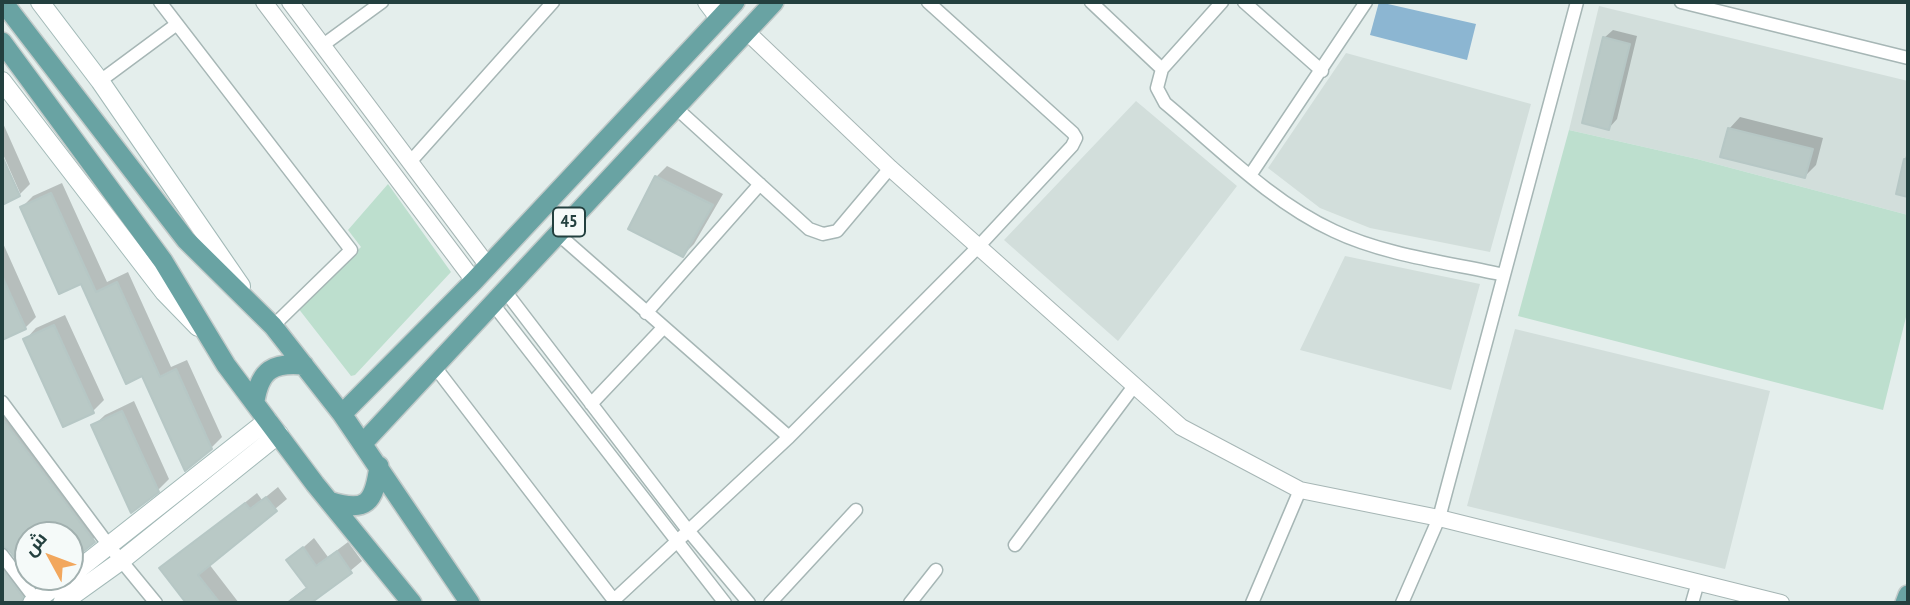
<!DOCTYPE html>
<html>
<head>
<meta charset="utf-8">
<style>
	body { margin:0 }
	#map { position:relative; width:1910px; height:605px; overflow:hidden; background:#e4eeec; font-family:"PT Sans Narrow",Cairo,sans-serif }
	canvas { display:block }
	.frame { position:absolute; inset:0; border:4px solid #23403f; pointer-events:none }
	.north { position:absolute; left:14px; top:521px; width:70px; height:70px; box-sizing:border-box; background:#f5faf9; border:2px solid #a1b0af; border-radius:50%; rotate:311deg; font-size:19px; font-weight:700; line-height:28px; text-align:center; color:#23403f }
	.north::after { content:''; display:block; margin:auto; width:24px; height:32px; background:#f2a75d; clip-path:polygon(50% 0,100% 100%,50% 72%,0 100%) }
</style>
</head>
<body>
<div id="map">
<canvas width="1910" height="605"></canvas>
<div class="frame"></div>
<div class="north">ش</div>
</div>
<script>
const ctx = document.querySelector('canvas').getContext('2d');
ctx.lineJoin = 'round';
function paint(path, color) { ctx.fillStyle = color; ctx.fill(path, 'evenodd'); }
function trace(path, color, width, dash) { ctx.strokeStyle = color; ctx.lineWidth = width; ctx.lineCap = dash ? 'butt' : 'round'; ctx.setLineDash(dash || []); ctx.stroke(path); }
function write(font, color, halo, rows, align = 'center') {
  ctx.font = font + ' "PT Sans Narrow",sans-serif'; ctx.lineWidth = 5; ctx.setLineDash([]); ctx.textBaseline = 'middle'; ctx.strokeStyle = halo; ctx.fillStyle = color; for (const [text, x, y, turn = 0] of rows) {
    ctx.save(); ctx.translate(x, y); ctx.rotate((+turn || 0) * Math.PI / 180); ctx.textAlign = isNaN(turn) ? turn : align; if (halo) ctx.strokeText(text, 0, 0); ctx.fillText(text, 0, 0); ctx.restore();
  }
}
paint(new Path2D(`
	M 1599,6 L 1908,81 L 1908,215 L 1697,159 L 1569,130 Z
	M 1346,53 L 1531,104 L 1490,252 L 1370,228 L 1320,208 L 1268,168 Z
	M 1136,101 L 1237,186 L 1118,341 L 1004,240 Z
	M 1345,256 L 1480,284 L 1451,390 L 1300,350 Z
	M 1515,329 L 1770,391 L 1725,569 L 1467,506 Z`), '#d2dedb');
paint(new Path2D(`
	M 1569,130 L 1697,159 L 1908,215 L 1908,309 L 1883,410 L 1518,316 Z
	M 388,184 L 451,272 L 355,375 L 351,376 L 298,308 L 361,247 L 348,230 Z`), '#bddfce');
paint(new Path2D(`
	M 1379,2 L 1476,24 L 1467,60 L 1370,35 Z`), '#8cb6d2');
paint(new Path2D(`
	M 1613,30 L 1637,36 L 1617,119 L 1609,128 L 1604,38 Z
	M 1740,117 L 1823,138 L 1816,165 L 1805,176 L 1729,129 Z
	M 2,121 L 30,184 L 19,195 L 2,203 L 2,160 L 17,193 L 20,193 L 2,152 Z
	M 1908,147 L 1908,195 L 1898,192 Z
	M 667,166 L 723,194 L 694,244 L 683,255 L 656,177 Z
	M 62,183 L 107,282 L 128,272 L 171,367 L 187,360 L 222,437 L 211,448 L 143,374 L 81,282 L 22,207 L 33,196 Z
	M 2,241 L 36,317 L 25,328 L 2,338 Z
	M 65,315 L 104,400 L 93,411 L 25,340 L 36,328 Z
	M 2,396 L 105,529 L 70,558 L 70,535 L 28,535 L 28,572 L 10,548 L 3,545 L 33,585 L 32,592 L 20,603 L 2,603 Z
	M 134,401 L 169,479 L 158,490 L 93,426 L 105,415 Z
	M 278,487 L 287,499 L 209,564 L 239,603 L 188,603 L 161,569 L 257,493 L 262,500 Z
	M 314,538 L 328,557 L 348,542 L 362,561 L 312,603 L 286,603 L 308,586 L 289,560 Z
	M 32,577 L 45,577 L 37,583 Z`), '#0003');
const building = new Path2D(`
	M 1603,37 L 1630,44 L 1609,130 L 1582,123 Z
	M 1728,128 L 1813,149 L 1805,178 L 1720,157 Z
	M 2,156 L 20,196 L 2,205 Z
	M 1904,159 L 1908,159 L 1908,197 L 1896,194 Z
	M 655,176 L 713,205 L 683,257 L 628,229 Z
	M 51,193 L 96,292 L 117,282 L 160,377 L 176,369 L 212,449 L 185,471 L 142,376 L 126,384 L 81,284 L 59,294 L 20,207 Z
	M 2,276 L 26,329 L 2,340 Z
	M 54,325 L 94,413 L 63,427 L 23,339 Z
	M 122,411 L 159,492 L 131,513 L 91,425 Z
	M 2,418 L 95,542 L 70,562 L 70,535 L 28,535 L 28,575 L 9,550 L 2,546 Z
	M 266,497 L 277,511 L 198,575 L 220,603 L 186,603 L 159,568 L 245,503 L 250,509 Z
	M 303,547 L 316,566 L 337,551 L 352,573 L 311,603 L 287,603 L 307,588 L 286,560 Z
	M 2,569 L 23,597 L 21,603 L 2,603 Z`);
paint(building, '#b9c9c6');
trace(building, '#b6c7c5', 2);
const minor = new Path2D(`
	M 160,2 L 351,250 L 273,326
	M 1091,2 L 1162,69
	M 1222,2 L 1162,69 L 1157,88 L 1165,103 C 1218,147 1271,202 1334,231 C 1384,255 1450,263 1504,275
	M 1244,2 L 1322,71
	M 1681,2 L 1908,58
	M 323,45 L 382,2
	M 100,81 L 177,24
	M 675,107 L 809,229 L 823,234 L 837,231 L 890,168
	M 411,161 L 553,2
	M 1251,174 L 1366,2
	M 558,234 L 789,437
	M 505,291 L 687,529 L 749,603
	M 493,304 L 725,603
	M 646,313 L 760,184
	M 435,367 L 616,603
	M 2,402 L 110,547 L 156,603
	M 591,404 L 663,328
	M 1015,545 L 1134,386
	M 2,555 L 36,600
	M 614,600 L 789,437 L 978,247 L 1072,146 L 1076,138 L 1073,133 L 928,2
	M 770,603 L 856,510
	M 910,603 L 936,570
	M 1252,603 L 1300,490
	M 1402,603 L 1439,518 L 1577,2
	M 1692,603 L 1698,582`);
const tertiary = new Path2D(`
	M 264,2 L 474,281
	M 290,2 L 488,266
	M 746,31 L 890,168 L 1181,427 L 1300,490 L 1439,518 L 1781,603`);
const secondary = new Path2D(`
	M 40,2 L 100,81 L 241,286
	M 707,2 L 719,18
	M 2,81 L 164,292 L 198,327
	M 70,576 L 268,420
	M 32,603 L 68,577
	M 62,603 L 122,560 L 279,434`);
const primary = new Path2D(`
	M 3,2 L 186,240 L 273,326 L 342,414 L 470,603
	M 2,42 L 163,261 L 226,365 L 315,484 L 412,603
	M 255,401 C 260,370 273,362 304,365
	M 342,414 L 474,281 L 735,2
	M 364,442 L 774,2
	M 329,501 C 367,513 374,503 379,466
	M 1905,603 L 1908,595`);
trace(minor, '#a6b6b5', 15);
trace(tertiary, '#a6b6b5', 18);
trace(secondary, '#a2b9b7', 20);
trace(primary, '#c1cac9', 22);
trace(minor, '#fff', 12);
trace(tertiary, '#fff', 16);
trace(secondary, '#fff', 18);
trace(primary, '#69a3a3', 19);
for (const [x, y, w] of [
	[569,222,32]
]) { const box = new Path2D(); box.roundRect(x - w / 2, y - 14.5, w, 29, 5); ctx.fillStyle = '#f5faf9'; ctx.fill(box); trace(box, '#23403f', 2); }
write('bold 18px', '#23403f', null, [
	["45",569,222]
]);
</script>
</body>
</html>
